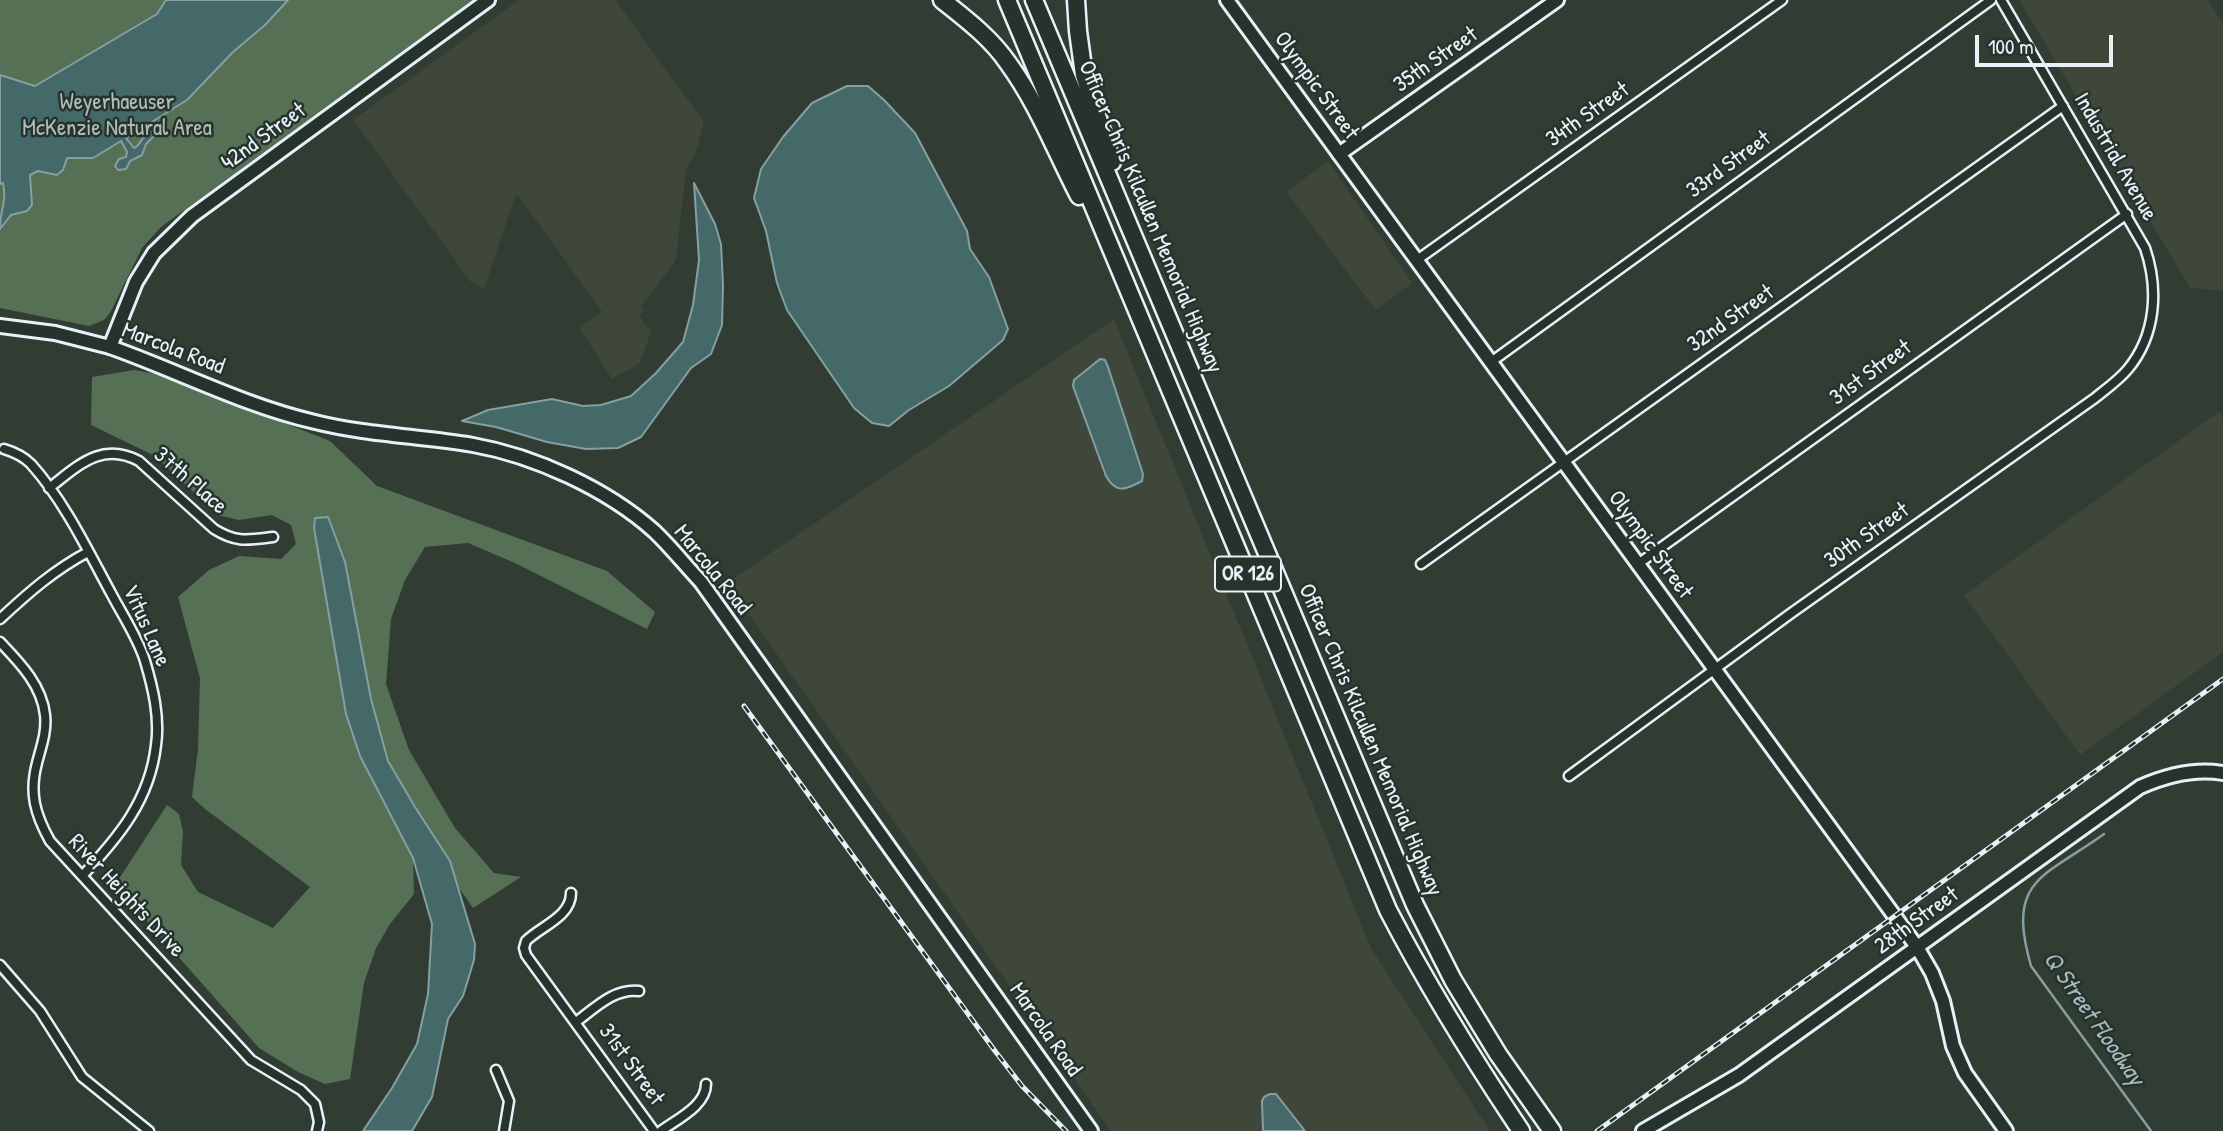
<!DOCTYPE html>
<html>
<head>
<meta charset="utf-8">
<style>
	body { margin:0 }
	#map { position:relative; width:2223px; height:1131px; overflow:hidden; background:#313c33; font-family:"Patrick Hand",sans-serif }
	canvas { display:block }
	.scale { position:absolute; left:1975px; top:35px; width:138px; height:32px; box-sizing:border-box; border:4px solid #e8f1f8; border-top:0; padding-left:9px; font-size:21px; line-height:24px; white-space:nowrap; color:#e8f1f8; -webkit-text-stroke:5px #26332d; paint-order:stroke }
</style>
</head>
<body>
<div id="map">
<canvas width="2223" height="1131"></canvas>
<div class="scale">100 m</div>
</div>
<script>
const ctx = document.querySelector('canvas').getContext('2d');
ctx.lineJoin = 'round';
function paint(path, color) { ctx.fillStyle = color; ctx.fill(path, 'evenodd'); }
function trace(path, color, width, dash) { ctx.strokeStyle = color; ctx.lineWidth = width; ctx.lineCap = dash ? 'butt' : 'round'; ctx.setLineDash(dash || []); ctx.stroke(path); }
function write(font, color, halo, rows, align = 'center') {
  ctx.font = font + ' "Patrick Hand",sans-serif'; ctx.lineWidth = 5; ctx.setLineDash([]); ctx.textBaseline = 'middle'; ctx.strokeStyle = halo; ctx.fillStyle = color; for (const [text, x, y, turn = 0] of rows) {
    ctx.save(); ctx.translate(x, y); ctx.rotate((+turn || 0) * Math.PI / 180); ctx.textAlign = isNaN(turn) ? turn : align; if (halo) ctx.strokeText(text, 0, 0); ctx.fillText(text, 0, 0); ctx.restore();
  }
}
paint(new Path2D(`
	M 519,0 L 615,0 L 704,122 L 697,149 L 686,171 L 676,260 L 641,306 L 644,311 L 639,316 L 651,332 L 640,363 L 612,379 L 579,327 L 602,312 L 518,195 L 514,199 L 484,289 L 470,281 L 353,120 Z
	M 2019,0 L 2208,0 L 2223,24 L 2223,291 L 2190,288 Z
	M 1328,161 L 1412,283 L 1376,310 L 1286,192 Z
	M 1114,319 L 1372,950 L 1490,1131 L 1111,1131 L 727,583 Z
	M 2220,411 L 2223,418 L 2223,652 L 2080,755 L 1964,595 Z`), '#3f463a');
paint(new Path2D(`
	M 0,0 L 473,0 L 161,227 L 142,248 L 110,313 L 104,320 L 89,326 L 0,308 Z
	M 134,370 L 162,375 L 330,441 L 377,486 L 607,571 L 655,612 L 647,629 L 515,563 L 468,543 L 425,547 L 405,580 L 391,619 L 386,684 L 409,750 L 455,828 L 494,873 L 521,877 L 473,908 L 459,888 L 450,861 L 415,807 L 388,761 L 315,518 L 314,528 L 346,714 L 360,756 L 413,858 L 414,894 L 390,924 L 376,948 L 364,983 L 350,1079 L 325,1084 L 298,1072 L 259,1048 L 115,885 L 167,805 L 179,814 L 183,832 L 181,865 L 198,892 L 273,928 L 310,887 L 205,809 L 192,797 L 198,749 L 200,678 L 178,597 L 209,570 L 239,556 L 281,559 L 296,544 L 291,525 L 272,515 L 239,520 L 218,515 L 155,456 L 91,425 L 92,377 Z`), '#567056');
const water = new Path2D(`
	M 166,0 L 288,0 L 265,25 L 233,52 L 187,100 L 126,138 L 134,148 C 142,145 142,134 150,131 L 155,135 L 146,144 L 142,155 L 130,161 L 126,169 L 118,170 L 115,166 L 119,159 L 126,157 L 127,152 L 121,141 L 93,158 L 67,158 L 63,170 L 57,175 L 38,171 L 30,175 L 32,205 L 27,211 L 11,215 L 0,229 C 0,209 7,203 3,183 L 0,184 L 0,75 L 35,86 L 157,14 Z
	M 847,86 L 868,86 L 884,100 L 915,133 L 967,231 L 970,249 L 989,277 L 1008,329 L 1003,340 L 949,386 L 909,410 L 889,426 L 872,423 L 854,408 L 787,310 L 777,283 L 766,231 L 754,198 L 761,169 L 783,137 L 812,103 Z
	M 694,183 L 715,224 L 721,244 L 723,285 L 722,325 L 711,354 L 691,368 L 641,437 L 618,448 L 586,449 L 547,442 L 496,427 L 462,421 L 488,410 L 552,399 L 583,406 L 601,405 L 631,396 L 656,373 L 683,342 L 693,305 L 699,260 Z
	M 1100,359 L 1105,360 L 1108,367 L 1143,474 L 1142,481 C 1125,490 1116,494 1106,476 L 1073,386 L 1074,380 Z
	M 328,517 L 345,562 L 371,699 L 388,761 L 415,807 L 450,861 L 475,944 L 474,960 L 463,996 L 448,1019 L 432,1097 L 412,1131 L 363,1131 L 392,1088 L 417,1044 L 428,994 L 432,924 L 413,858 L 360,756 L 346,714 L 314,528 L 315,518 Z
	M 1270,1094 L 1276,1094 L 1305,1131 L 1263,1131 L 1262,1101 L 1264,1097 Z`);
paint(water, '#446968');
trace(water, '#869fa2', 2);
trace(new Path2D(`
	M 2104,834 C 2043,878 2006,879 2031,966 L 2151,1131`), '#869fa2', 2.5);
const street = new Path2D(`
	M 1417,260 L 1782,0
	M 1491,362 L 1991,0
	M 4,449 C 14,452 23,456 31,464 C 65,502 88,551 112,595 C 123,616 138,638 145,661 C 153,688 160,717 156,745 C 150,800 118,838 82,876
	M 49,488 C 78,466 101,441 139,461 L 214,529 C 236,543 248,540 273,537
	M 1421,564 L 2063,106
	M 1638,564 L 2127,214
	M 0,619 C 28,593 54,570 88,552
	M 0,642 C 19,662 42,685 45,715 C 47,732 41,747 37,763 C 29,793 35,814 50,841 L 251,1060 L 301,1090 L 315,1104 L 319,1122 L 317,1131
	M 1569,776 L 1790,614 L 2095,398 C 2106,389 2119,380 2128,369 C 2156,335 2159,289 2145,248 L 2001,0
	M 571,893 C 571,917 541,926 526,941 L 524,948 L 526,955 L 654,1131
	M 0,965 L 40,1011 L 82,1077 L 149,1131
	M 576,1022 C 595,1008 614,988 639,991
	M 496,1070 L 509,1101 L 504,1131
	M 661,1131 C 677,1119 706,1106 706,1084`);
const secondary = new Path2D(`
	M 1227,0 L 1917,947 L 1932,973 L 1943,1001 L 1953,1046 L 1965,1073 L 2006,1131
	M 1339,154 L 1557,0
	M 110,347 C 178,371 245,406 315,422 C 367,435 420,436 473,445 C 535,456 607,489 654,531 C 670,546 685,565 701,582 L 1091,1131
	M 1643,1131 L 1739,1075 L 2140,787 C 2167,775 2194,768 2223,773`);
const primary = new Path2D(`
	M 0,326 L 55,333 L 110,347 L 136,282 L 154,253 L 192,216 L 488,0`);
const highway = new Path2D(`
	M 942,0 C 966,19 991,38 1008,63 C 1038,104 1056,152 1079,196
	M 1007,0 L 1388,910 C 1428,987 1473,1059 1521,1131
	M 1034,0 L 1415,905 L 1453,980 L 1498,1054 L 1552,1131
	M 1076,0 L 1078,31 L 1084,75 L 1112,162`);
trace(street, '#e8f1f8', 13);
trace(secondary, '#e8f1f8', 18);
trace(primary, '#e8f1f8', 18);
trace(highway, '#e8f1f8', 21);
trace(street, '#26332d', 8);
trace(secondary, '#26332d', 12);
trace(primary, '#26332d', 12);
trace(highway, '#26332d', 16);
const rail = new Path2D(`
	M 744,706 L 995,1051 L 1022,1086 L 1066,1131
	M 1597,1131 L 2223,679`);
trace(rail, '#e8f1f8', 5);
trace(rail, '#26332d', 2.5, [8]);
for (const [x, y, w] of [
	[1248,574,66]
]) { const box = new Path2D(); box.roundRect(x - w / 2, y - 17.5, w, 35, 5); ctx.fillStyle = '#26332d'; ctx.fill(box); trace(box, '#e8f1f8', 2); }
write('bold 21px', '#e8f1f8', null, [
	["OR 126",1248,574]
]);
write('23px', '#e8f1f8', '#26332d', [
	["35th Street",1436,60,-35],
	["Olympic Street",1316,86,54],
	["34th Street",1588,115,-35],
	["42nd Street",264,137,-36],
	["Industrial Avenue",2115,157,60],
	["33rd Street",1729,165,-36],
	["Officer Chris Kilcullen Memorial Highway",1150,217,67],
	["32nd Street",1731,319,-35],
	["Marcola Road",173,349,21],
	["31st Street",1871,373,-36],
	["37th Place",190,481,41],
	["30th Street",1867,536,-35],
	["Olympic Street",1650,545,54],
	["Marcola Road",712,570,51],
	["Vitus Lane",146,626,66],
	["Officer Chris Kilcullen Memorial Highway",1370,740,67],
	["River Heights Drive",126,896,47],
	["28th Street",1917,921,-36],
	["Marcola Road",1045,1030,55],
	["31st Street",631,1065,54]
]);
write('23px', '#aebdb7', '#26332d', [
	["Weyerhaeuser",117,103],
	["McKenzie Natural Area",117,129]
]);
write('italic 24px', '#a6bbbe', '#26332d', [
	["Q Street Floodway",2093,1019,55]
]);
</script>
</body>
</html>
